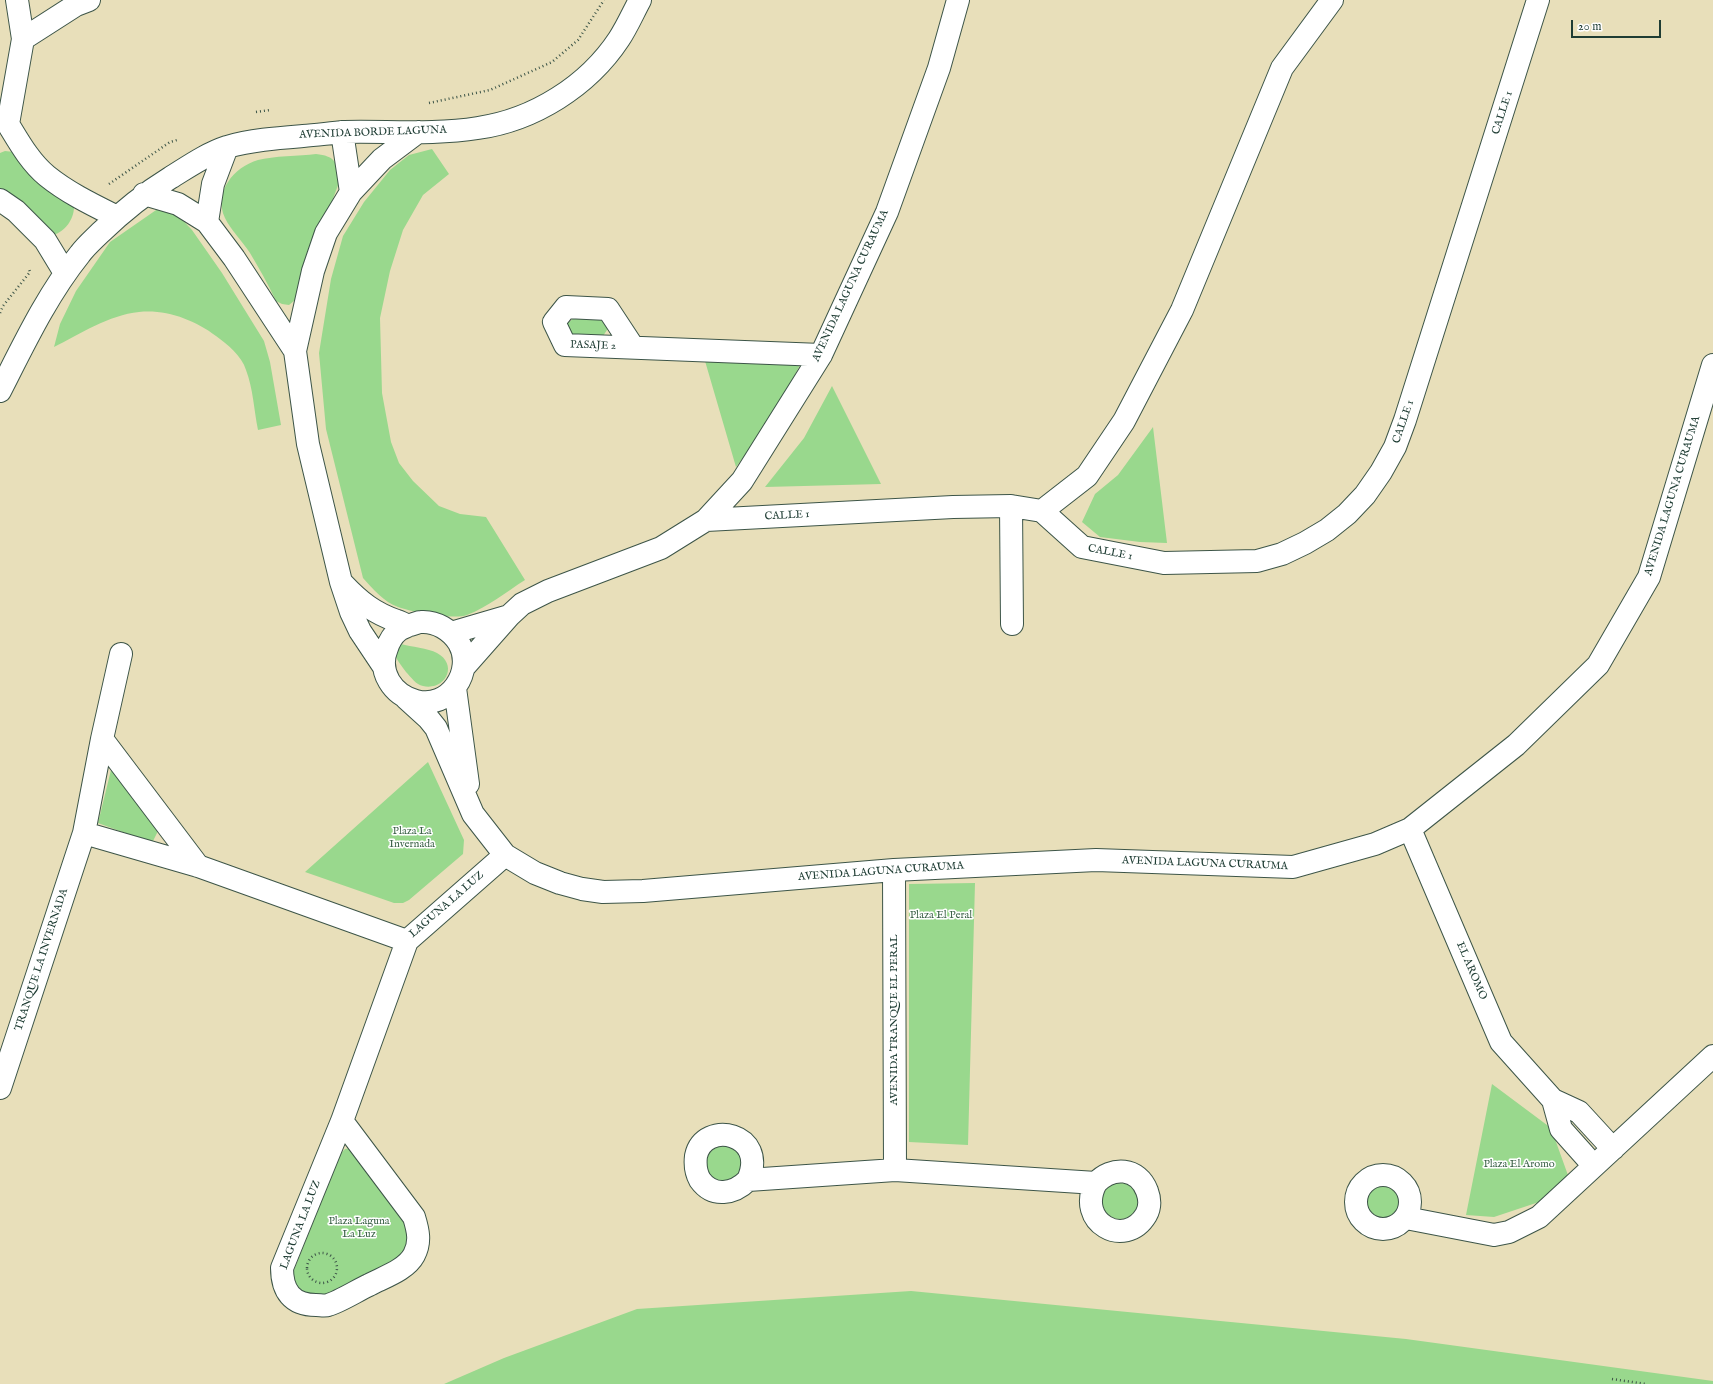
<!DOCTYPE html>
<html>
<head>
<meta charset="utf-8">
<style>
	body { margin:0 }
	#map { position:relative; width:1713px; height:1384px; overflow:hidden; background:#e8dfba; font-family:"IM FELL English",serif }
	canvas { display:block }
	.scale { position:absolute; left:1571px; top:20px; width:90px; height:18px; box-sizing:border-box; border:2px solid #1f3d34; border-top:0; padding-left:5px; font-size:12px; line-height:14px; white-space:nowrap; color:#1f3d34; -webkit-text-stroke:3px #fff; paint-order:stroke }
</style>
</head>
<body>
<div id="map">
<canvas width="1713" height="1384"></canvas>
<div class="scale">20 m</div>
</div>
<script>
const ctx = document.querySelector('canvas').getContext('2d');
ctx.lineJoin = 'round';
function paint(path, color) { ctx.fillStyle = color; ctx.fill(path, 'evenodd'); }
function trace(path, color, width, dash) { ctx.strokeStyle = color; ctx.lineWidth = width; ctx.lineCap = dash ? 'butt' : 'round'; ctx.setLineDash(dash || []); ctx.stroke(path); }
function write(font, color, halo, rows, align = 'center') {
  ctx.font = font + ' "IM FELL English",serif'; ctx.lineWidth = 3; ctx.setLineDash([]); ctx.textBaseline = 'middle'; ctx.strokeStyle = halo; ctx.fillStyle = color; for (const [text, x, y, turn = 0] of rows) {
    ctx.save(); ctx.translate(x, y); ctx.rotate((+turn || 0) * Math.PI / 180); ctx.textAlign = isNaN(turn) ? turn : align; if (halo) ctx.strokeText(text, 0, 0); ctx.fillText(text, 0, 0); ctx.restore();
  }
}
paint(new Path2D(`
	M 432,149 L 449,174 L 423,195 L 403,230 L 390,271 L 380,318 L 382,393 L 391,442 L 399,463 L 413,481 L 439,506 L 460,514 L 486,517 L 525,580 C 506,592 488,607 467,615 C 454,620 412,612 398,607 C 384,602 373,589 363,578 L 326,429 L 319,353 L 331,279 L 343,236 L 364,202 L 390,170 L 409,155 Z
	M 5,151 L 14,152 L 74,207 C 74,219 65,232 53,235 L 0,191 L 0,153 Z
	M 316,154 C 335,156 337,162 340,180 L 295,300 L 289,305 L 282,304 L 276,301 C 268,284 259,268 250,253 C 243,242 230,229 225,218 C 213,192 234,167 258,160 C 273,156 300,156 316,154 Z
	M 159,208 L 174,211 L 192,230 L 222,273 L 264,341 L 270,362 L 281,425 L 258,430 C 254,410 253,388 246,370 C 242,356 227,344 216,336 C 195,320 166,309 139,312 C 109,315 80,334 54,347 L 60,324 L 76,291 L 110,242 Z
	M 574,318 L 601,319 L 609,327 L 603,336 L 572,334 L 565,325 Z
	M 705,361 L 802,361 L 780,404 L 763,431 L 736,467 Z
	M 832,386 L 881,484 L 765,487 L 804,438 Z
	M 1153,427 L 1167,543 L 1140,542 L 1100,537 L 1082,522 L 1095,494 L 1118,475 Z
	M 401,644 C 411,647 428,648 437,653 C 459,665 445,691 423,686 C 416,685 411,677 406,672 C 401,665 396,659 393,651 Z
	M 428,762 L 464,840 L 463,854 L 409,900 L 403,903 L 394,903 L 305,872 Z
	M 111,770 L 159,829 L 152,843 L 98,823 Z
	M 975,883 L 968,1145 L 909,1142 L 909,884 Z
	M 1492,1084 L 1551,1128 L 1569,1178 L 1542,1201 L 1494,1217 L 1466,1215 Z
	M706 1164a18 18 0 1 1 36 0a18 18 0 1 1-36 0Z
	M 351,1148 L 409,1222 L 409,1234 L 406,1247 L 397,1260 L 320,1297 L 304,1295 L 296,1287 L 292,1275 L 341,1153 L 345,1149 Z
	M1102 1201a18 18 0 1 1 36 0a18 18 0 1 1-36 0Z
	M1365 1202a18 18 0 1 1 36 0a18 18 0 1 1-36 0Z
	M 911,1291 L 1406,1339 L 1713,1381 L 1713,1384 L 444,1384 L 504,1358 L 637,1309 Z`), '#99d88d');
const minor = new Path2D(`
	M 23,39 L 76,5 L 89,0
	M 8,124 C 19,142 30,162 47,176 C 68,193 93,205 117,217
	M 8,124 L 23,39 L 17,0
	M 342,132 L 351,192
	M 144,194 L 178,204 L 207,222 L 234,258 L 295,351
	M 0,200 L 16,211 L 45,240 L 65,273
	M 207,222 L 213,184 L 227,147
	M 633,347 L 608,309 L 566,307 L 554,322 L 565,345 L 821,355
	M 0,391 C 24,344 47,295 80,254 C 86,246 93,240 100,233 C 122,212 144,194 170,178 C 188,167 206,154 227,147 C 251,140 278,138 303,136 C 317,135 331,133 344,132 C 389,131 434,135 478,128 C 534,120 588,86 619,39 C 627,27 633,13 640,0
	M 1011,506 L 1012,624
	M 1042,511 L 1087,476 L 1124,421 L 1182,310 L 1282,68 L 1332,0
	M 706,520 L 953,507 L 1011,506 L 1042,511 L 1082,547 L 1164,563 L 1257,561 L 1282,554 L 1305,543 L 1327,530 L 1347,514 L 1365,495 L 1381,472 L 1395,447 L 1405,420 L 1538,0
	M 343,584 C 360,602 374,613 397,621 C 401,622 405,625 409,625 C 413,625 417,622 421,622 C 436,621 451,630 459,643 C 475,671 449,710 416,701 C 393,695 377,672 387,648 C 389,642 393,635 398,631 C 401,628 406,627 409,625
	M 451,633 L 509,616
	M 384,667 L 360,631 L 351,612 L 341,582 L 308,444 L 295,351 L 313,271 L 326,233 L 351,192 L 382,159 L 418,132
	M 464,667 L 509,616 L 522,604 L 548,591 L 661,548 L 706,520 L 742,481 L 821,355 L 887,212 L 939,68 L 958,0
	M 455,688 L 468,784
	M 406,698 L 428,718 L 436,728 L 473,814 L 505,855 L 535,873 L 560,883 L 582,889 L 603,892 L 643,891 L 894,870 L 1096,860 L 1293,867 L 1375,844 L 1410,829 L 1516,745 L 1598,665 L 1649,577 L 1713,365
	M 102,739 L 198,866
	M 1410,829 L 1501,1042 L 1553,1100 L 1579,1112 L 1613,1149
	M 84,833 L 198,866 L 407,941
	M 894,870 L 895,1170
	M 0,1088 L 84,833 L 102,739 L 121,654
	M 1553,1100 L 1561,1129 L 1594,1166
	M 342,1121 L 414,1217 C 418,1230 421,1242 414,1255 C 406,1270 384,1277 369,1285 C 358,1290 339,1302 328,1305 C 325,1306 320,1305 316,1305 C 292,1305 282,1291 282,1268 L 342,1121 L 407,941 L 505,855
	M1356 1202a27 27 0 1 1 54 0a27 27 0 1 1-54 0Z
	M 748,1180 C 769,1133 704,1119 696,1156 C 695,1164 696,1173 700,1180 C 713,1198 734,1194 748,1180 L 895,1170 L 1096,1183 C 1112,1166 1138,1167 1147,1191 C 1150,1199 1150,1208 1146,1215 C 1125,1250 1075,1222 1096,1183
	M 1406,1218 L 1494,1235 L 1509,1232 L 1539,1217 L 1713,1056`);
trace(minor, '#3d5548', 24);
trace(new Path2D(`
	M 429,103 L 490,90 L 552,62 L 578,40 L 604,0
	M 256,112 L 270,110
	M 109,184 L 170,142 L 177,140
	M 0,313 L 3,306 L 30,272 L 29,269
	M307 1268a15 15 0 1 1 30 0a15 15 0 1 1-30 0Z
	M 1612,1379 L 1646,1384`), '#3d5548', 2.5, [1, 3]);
trace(minor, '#fff', 22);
write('11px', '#1f3d34', '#fff', [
	["CALLE 1",1503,113,-72],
	["AVENIDA BORDE LAGUNA",373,133,-2],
	["AVENIDA LAGUNA CURAUMA",851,286,-65],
	["PASAJE 2",593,346,2],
	["CALLE 1",1404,422,-71],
	["AVENIDA LAGUNA CURAUMA",1673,496,-73],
	["CALLE 1",787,516,-3],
	["CALLE 1",1110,553,11],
	["AVENIDA LAGUNA CURAUMA",1205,864,2],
	["AVENIDA LAGUNA CURAUMA",881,872,-4],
	["LAGUNA LA LUZ",447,905,-41],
	["TRANQUE LA INVERNADA",42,960,-72],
	["EL AROMO",1471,971,67],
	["AVENIDA TRANQUE EL PERAL",895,1020,-90],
	["LAGUNA LA LUZ",301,1225,-69]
]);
write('11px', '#3e644a', '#fff', [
	["Plaza La",412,832],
	["Invernada",412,845],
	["Plaza El Peral",941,916],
	["Plaza El Aromo",1519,1165],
	["Plaza Laguna",359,1222],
	["La Luz",359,1235]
]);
</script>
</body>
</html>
